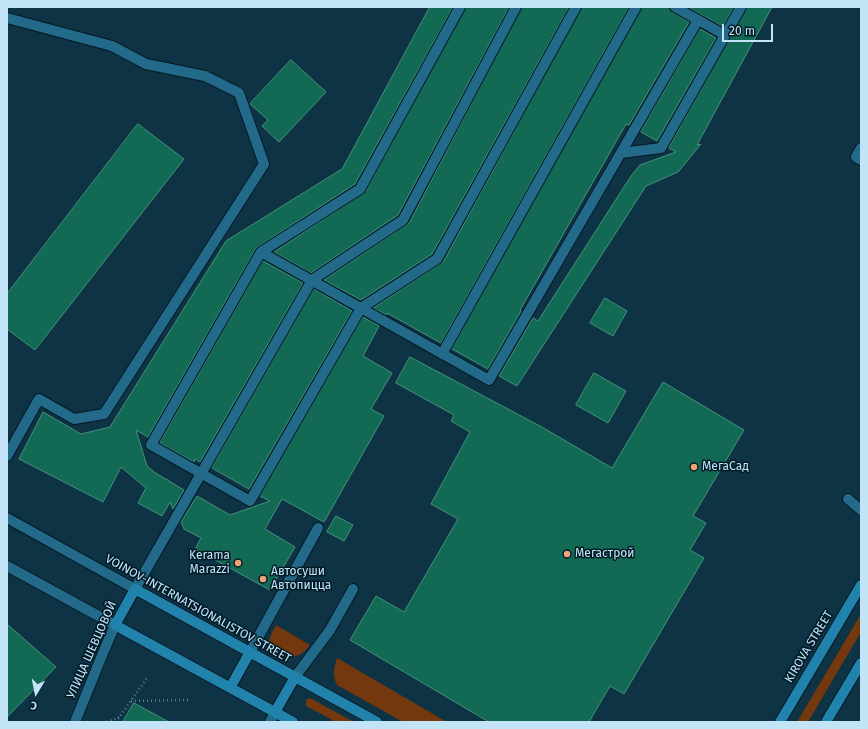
<!DOCTYPE html>
<html>
<head>
<meta charset="utf-8">
<style>
	body { margin:0 }
	#map { position:relative; width:868px; height:729px; overflow:hidden; background:#0e3344; font-family:"Fira Sans",sans-serif }
	canvas { display:block }
	.frame { position:absolute; inset:0; border:8px solid #c3e4f6; pointer-events:none }
	.north { position:absolute; left:16px; top:673px; width:40px; height:40px; -webkit-text-stroke:3px #001a27; paint-order:stroke; rotate:190deg; font-size:11px; font-weight:700; line-height:16px; text-align:center; color:#c3e4f6 }
	.north::after { content:''; display:block; margin:auto; width:14px; height:18px; background:#c3e4f6; clip-path:polygon(50% 0,100% 100%,50% 72%,0 100%) }
	.scale { position:absolute; left:722px; top:24px; width:51px; height:18px; box-sizing:border-box; border:2px solid #c3e4f6; border-top:0; padding-left:5px; font-size:12px; line-height:14px; white-space:nowrap; color:#c3e4f6; -webkit-text-stroke:3px #001a27; paint-order:stroke }
</style>
</head>
<body>
<div id="map">
<canvas width="868" height="729"></canvas>
<div class="frame"></div>
<div class="north">С</div>
<div class="scale">20 m</div>
</div>
<script>
const ctx = document.querySelector('canvas').getContext('2d');
ctx.lineJoin = 'round';
function paint(path, color) { ctx.fillStyle = color; ctx.fill(path, 'evenodd'); }
function trace(path, color, width, dash) { ctx.strokeStyle = color; ctx.lineWidth = width; ctx.lineCap = dash ? 'butt' : 'round'; ctx.setLineDash(dash || []); ctx.stroke(path); }
function write(font, color, halo, rows, align = 'center') {
  ctx.font = font + ' "Fira Sans",sans-serif'; ctx.lineWidth = 3; ctx.setLineDash([]); ctx.textBaseline = 'middle'; ctx.strokeStyle = halo; ctx.fillStyle = color; for (const [text, x, y, turn = 0] of rows) {
    ctx.save(); ctx.translate(x, y); ctx.rotate((+turn || 0) * Math.PI / 180); ctx.textAlign = isNaN(turn) ? turn : align; if (halo) ctx.strokeText(text, 0, 0); ctx.fillText(text, 0, 0); ctx.restore();
  }
}
paint(new Path2D(`
	M 861,614 L 861,632 L 808,722 L 797,722 Z
	M 276,625 L 310,645 C 306,650 301,655 295,656 C 285,659 270,655 269,643 C 269,637 273,631 276,625 Z
	M 337,658 L 447,722 L 403,722 L 337,685 C 332,675 334,668 337,658 Z
	M 310,698 L 354,722 L 336,722 L 306,706 L 306,700 Z`), '#73380d');
const building = new Path2D(`
	M 430,7 L 453,7 L 355,184 L 256,248 L 148,437 L 136,430 L 147,466 L 154,472 L 184,490 L 173,509 L 170,502 L 162,516 L 138,503 L 146,488 L 121,467 L 103,502 L 19,459 L 43,412 L 81,434 L 110,427 L 226,241 L 342,169 Z
	M 466,7 L 509,7 L 398,215 L 311,273 L 274,252 L 365,192 Z
	M 522,7 L 569,7 L 432,254 L 361,300 L 324,280 L 409,223 Z
	M 582,7 L 629,7 L 441,343 L 387,313 L 386,315 L 373,308 L 443,262 Z
	M 642,7 L 669,7 L 672,12 L 689,22 L 629,125 L 626,124 L 520,310 L 521,311 L 488,369 L 452,349 Z
	M 688,7 L 734,7 L 723,26 Z
	M 747,7 L 772,7 L 697,145 L 701,144 L 678,172 L 646,186 L 517,386 L 499,376 L 533,318 L 538,321 L 631,176 L 640,165 L 676,152 L 669,148 Z
	M 700,29 L 716,38 L 657,141 L 641,132 Z
	M 291,60 L 326,92 L 279,142 L 262,126 L 268,120 L 250,104 Z
	M 138,124 L 184,159 L 35,350 L 7,329 L 7,294 Z
	M 263,261 L 303,283 L 200,462 L 195,459 L 194,462 L 160,443 Z
	M 314,289 L 352,311 L 249,489 L 212,468 Z
	M 605,298 L 627,311 L 613,336 L 590,323 Z
	M 363,317 L 379,326 L 363,356 L 392,373 L 371,409 L 384,416 L 324,522 L 282,499 L 265,529 L 295,547 L 270,590 L 195,549 L 201,538 L 184,529 L 181,522 L 197,496 L 230,515 L 270,501 L 260,496 Z
	M 410,357 L 540,426 L 612,468 L 663,382 L 744,430 L 693,516 L 706,523 L 690,550 L 704,558 L 624,694 L 610,686 L 589,722 L 489,722 L 350,640 L 376,596 L 404,612 L 458,519 L 431,504 L 470,432 L 451,421 L 454,415 L 396,383 Z
	M 594,373 L 626,391 L 608,423 L 576,405 Z
	M 336,516 L 353,525 L 344,541 L 327,532 Z
	M 7,624 L 56,667 L 7,717 Z
	M 134,703 L 169,722 L 123,722 Z`);
paint(building, '#136a54');
trace(building, '#44927a', 1);
const lane = new Path2D(`
	M 460,7 L 360,189 L 261,252 L 151,445 L 250,501 L 361,308 L 437,259 L 576,7
	M 675,7 L 725,35
	M 7,18 L 112,46 L 146,64 L 205,76 L 239,93 L 264,164 L 104,414 L 74,419 L 39,399 L 7,456
	M 861,148 L 856,157 L 861,160
	M 621,153 L 661,148 L 741,7
	M 261,252 L 489,380 L 698,20
	M 442,354 L 636,7
	M 848,499 L 861,510
	M 135,589 L 312,280 L 403,220 L 516,7
	M 250,652 L 318,528
	M 295,677 L 330,630 L 353,589
	M 270,722 L 275,712`);
const street = new Path2D(`
	M 7,518 L 135,589
	M 7,566 L 115,625 L 103,653 L 75,722`);
const secondary = new Path2D(`
	M 230,688 L 250,652
	M 275,712 L 295,677
	M 293,722 L 115,625 L 135,589 L 377,722
	M 780,722 L 861,585
	M 826,722 L 861,663`);
trace(lane, '#041a24', 12);
trace(street, '#041a24', 12);
trace(secondary, '#041a24', 12);
trace(new Path2D(`
	M 131,701 L 188,700
	M 107,722 L 120,717
	M 116,722 L 147,678`), '#587b8d', 2.5, [1, 3]);
trace(lane, '#236a8a', 10);
trace(street, '#236a8a', 10);
trace(secondary, '#2183ab', 10);
for (const [x, y, r, color] of [
	[694,467,4,"#efa376"],
	[567,554,4,"#efa376"],
	[238,563,4,"#efa376"],
	[263,579,4,"#efa376"]
]) { const dot = new Path2D(); dot.arc(x, y, r, 0, 2 * Math.PI); ctx.fillStyle = color; ctx.fill(dot); trace(dot, '#001a27', 1.5); }
write('12px', '#c3e4f6', '#001a27', [
	["МегаСад",702,467],
	["Мегастрой",575,554],
	["Kerama",230,556,"right"],
	["Marazzi",230,570,"right"],
	["Автосуши",271,572],
	["Автопицца",271,586]
], 'left');
write('12px', '#c3e4f6', '#001a27', [
	["VOINOV-INTERNATSIONALISTOV STREET",198,609,29],
	["KIROVA STREET",809,647,-59],
	["УЛИЦА ШЕВЦОВОЙ",92,650,-66]
]);
</script>
</body>
</html>
